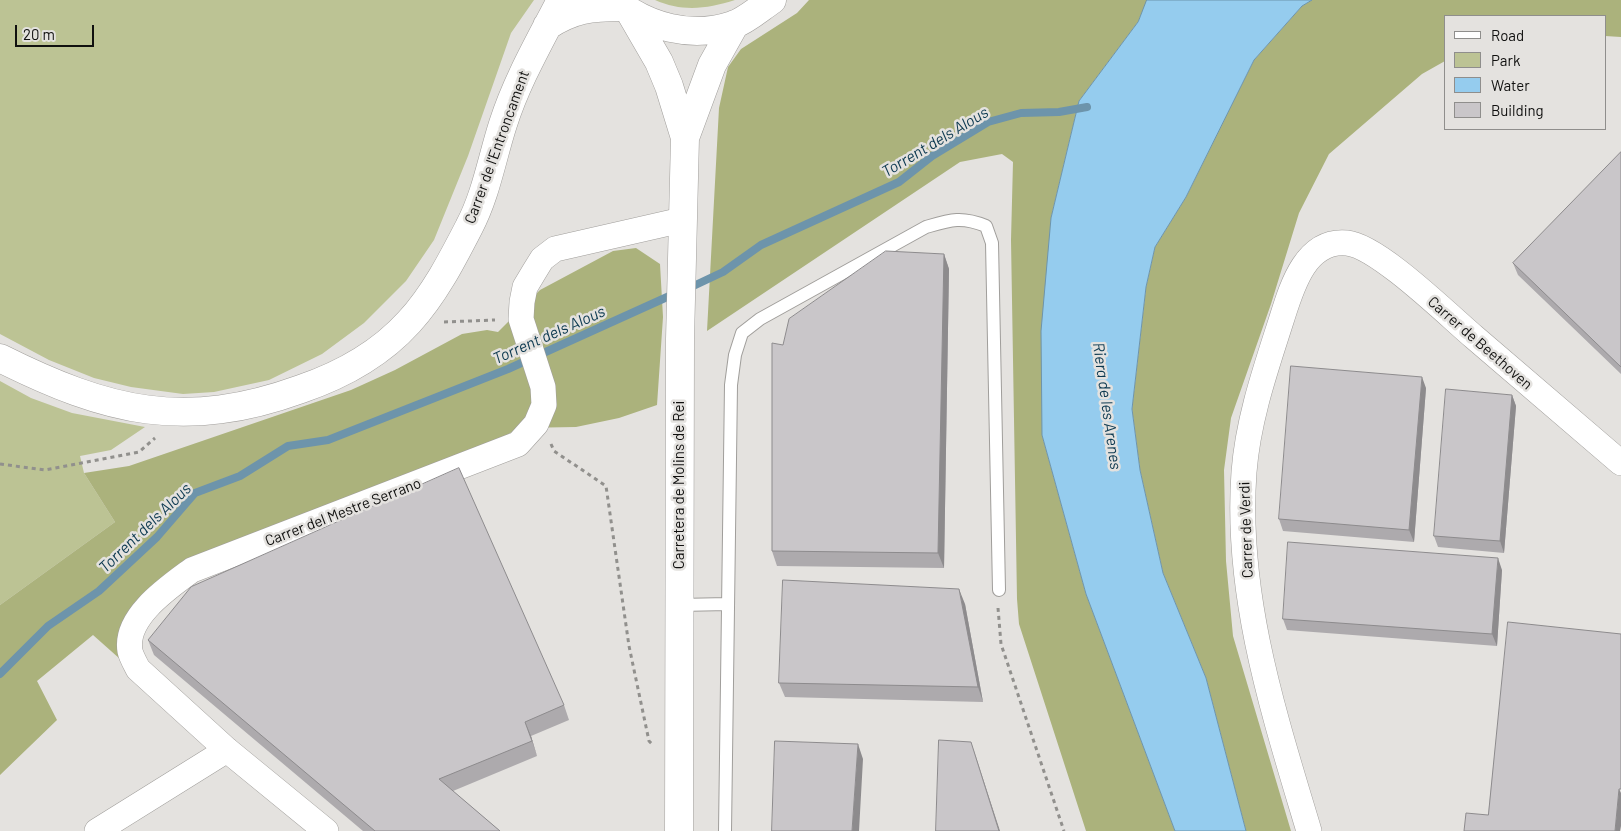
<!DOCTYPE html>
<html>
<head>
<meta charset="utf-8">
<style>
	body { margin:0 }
	#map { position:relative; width:1621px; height:831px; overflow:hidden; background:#e4e2df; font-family:Barlow,sans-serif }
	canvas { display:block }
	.legend { position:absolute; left:1444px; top:15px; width:162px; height:115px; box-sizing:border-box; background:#e4e2df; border:1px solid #8f8e8c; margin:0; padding:6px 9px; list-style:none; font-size:15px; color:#10100f }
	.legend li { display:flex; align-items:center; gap:10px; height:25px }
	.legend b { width:25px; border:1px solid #8f8e8c }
	.scale { position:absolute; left:15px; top:25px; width:79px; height:22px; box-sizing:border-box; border:2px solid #10100f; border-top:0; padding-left:6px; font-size:15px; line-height:18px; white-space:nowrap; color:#10100f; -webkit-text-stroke:4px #e4e2df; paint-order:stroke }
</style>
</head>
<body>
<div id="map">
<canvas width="1621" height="831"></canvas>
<ul class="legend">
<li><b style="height:6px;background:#fff"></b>Road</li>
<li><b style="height:14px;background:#bcc394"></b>Park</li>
<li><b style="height:14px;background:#95ccee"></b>Water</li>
<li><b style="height:14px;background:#c9c6c9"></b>Building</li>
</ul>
<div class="scale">20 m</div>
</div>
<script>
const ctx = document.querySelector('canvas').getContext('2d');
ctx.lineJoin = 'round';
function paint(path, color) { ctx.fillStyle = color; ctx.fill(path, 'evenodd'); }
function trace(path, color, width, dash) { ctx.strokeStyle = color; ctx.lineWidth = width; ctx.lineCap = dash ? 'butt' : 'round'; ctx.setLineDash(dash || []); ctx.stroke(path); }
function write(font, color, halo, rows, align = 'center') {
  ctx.font = font + ' Barlow,sans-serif'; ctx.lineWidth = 5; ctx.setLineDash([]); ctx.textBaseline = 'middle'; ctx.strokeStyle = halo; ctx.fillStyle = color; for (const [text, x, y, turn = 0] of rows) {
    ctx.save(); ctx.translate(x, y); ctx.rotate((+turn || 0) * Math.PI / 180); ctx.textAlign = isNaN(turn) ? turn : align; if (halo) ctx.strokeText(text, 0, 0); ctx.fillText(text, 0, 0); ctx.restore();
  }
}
paint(new Path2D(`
	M 0,0 L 534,0 L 511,33 L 468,156 L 434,240 L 406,281 L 364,323 L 322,354 L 269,380 L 214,392 L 183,394 L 131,387 L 94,378 L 49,360 L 0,334 Z
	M 655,0 L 735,0 C 707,9 682,12 655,0 Z
	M 0,381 L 31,398 L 72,413 L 145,427 L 111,450 L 80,456 L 84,473 L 115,522 L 0,605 Z`), '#bcc394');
paint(new Path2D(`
	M 809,0 L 1147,0 L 1138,22 L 1079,101 L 1067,151 L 1051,218 L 1042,435 L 1086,594 L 1175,831 L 1086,831 L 1019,624 L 1017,599 L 1011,240 L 1013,162 L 1002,154 L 960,162 L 707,331 L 719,108 L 728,67 L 741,49 L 797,13 Z
	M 1312,0 L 1621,0 L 1621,37 L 1605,36 L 1605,16 L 1445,16 L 1445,61 L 1422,74 L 1329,154 L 1299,213 L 1271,304 L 1231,418 L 1224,470 L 1226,561 L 1233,636 L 1291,831 L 1246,831 L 1206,678 L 1163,573 L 1140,470 L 1132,409 L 1146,287 L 1155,247 L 1186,197 L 1254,60 L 1302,6 Z
	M 636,248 L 660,264 L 663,317 L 657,405 L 619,418 L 576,427 L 518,428 L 501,439 L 199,559 L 120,659 L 93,635 L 37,681 L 57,720 L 0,775 L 0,605 L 115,522 L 84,473 L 129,466 L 351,390 L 395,370 L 462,334 L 487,330 L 498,332 L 540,290 L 613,251 Z`), '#abb27c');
const water = new Path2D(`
	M 1147,0 L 1312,0 L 1302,6 L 1254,60 L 1186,197 L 1155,247 L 1146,287 L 1132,409 L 1140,470 L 1163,573 L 1206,678 L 1246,831 L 1175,831 L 1086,594 L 1042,435 L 1041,331 L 1051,218 L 1067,151 L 1079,101 L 1138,22 Z`);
paint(water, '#95ccee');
trace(water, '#6d94ab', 1);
trace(new Path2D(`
	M 687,289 L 723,272 L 761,245 L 899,182 L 932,156 L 988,122 L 1021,113 L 1059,112 L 1087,107
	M 0,674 L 48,626 L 99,591 L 157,537 L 195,493 L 240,476 L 288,446 L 328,440 L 508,369 L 676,293`), '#6d94ab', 8);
const service = new Path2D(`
	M 679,605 L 728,604
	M 725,831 L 731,385 L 735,355 L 742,333 L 760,319 L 926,227 C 950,220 961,216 986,226 L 992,243 L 999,590`);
const minor = new Path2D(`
	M 97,831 L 227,750
	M 326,831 L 227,750 L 138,669 C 135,663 131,656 130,651 C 124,617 169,587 192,570 L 518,444 L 536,424 L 544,405 L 543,387 L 521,319 L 522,302 L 525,287 L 534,272 L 542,259 L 555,249 L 682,220
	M 1309,831 C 1274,714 1235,596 1244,472 C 1248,419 1266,368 1282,318 C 1292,286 1306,239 1347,243 C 1378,246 1448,315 1474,337 C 1523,379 1572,421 1621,463`);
const tertiary = new Path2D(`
	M 547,26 C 573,9 591,7 622,7
	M 0,358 C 108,412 185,431 301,389 C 342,375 380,354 409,322 C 434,295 452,260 469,227 C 486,195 492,158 503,124 C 517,80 540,41 561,0`);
const secondary = new Path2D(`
	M 614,0 C 647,27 691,39 733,25 C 747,20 760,8 772,0
	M 630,12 L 659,62 L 669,86 L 685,138
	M 679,831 L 680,339 L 685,138 L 712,65 L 735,24`);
trace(service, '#a09e9b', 14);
trace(minor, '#a09e9b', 26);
trace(tertiary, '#a09e9b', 29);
trace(secondary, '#a09e9b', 29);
trace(new Path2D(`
	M 444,322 L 495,320
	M 551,444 L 554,451 L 606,486 L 629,646 L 649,741 L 652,744
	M 0,464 L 45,470 L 139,452 L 155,438
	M 998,608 L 1001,644 L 1064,831`), '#91908d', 3, [4, 4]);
trace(service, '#fff', 12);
trace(minor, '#fff', 25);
trace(tertiary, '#fff', 28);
trace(secondary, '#fff', 28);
paint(new Path2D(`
	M 1621,152 L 1621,374 L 1518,275 L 1513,263 Z
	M 944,254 L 949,269 L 944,568 L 777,566 L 772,551 L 783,345 Z
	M 1426,388 L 1414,542 L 1283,531 L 1279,519 Z
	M 1512,395 L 1516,406 L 1504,553 L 1438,547 L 1434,536 Z
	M 1502,570 L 1497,646 L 1287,630 L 1283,619 Z
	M 965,604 L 983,702 L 785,697 L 779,683 Z
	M 148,640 L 564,705 L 569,720 L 531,736 L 537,756 L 453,791 L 500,831 L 363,831 L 154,655 Z`), '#adaaad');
paint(new Path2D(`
	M 944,254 L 949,269 L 944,568 L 938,553 Z
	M 1422,377 L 1426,388 L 1414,542 L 1409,530 Z
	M 1512,395 L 1516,406 L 1504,553 L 1500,541 Z
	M 1498,558 L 1502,570 L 1497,646 L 1492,634 Z
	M 959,589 L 965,604 L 983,702 L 978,687 Z
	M 525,722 L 531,736 L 537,756 L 532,741 Z
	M 971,742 L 976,757 L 1000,831 L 999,831 Z
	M 858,744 L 863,759 L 859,831 L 852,831 Z
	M 1619,789 L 1621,793 L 1621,826 L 1620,831 L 1615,831 Z`), '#8d8b8d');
const building = new Path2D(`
	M 1621,152 L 1621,367 L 1513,263 Z
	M 886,251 L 944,254 L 938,553 L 772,551 L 772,343 L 783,345 L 789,319 Z
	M 1291,366 L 1422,377 L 1409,530 L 1279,519 Z
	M 1446,389 L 1512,395 L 1500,541 L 1434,536 Z
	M 459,468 L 564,705 L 525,722 L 532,741 L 439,779 L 500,831 L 375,831 L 148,640 L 191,587 Z
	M 1288,542 L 1498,558 L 1492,634 L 1283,619 Z
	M 783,580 L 959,589 L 978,687 L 779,683 Z
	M 1508,622 L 1621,634 L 1621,789 L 1619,789 L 1615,831 L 1464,831 L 1466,813 L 1488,815 Z
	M 939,740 L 971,742 L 999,831 L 936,831 Z
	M 775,741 L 858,744 L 852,831 L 772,831 Z`);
paint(building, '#c9c6c9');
trace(building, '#8d8b8d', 1);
write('15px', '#10100f', '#e4e2df', [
	["Carrer de l'Entroncament",497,147,-70],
	["Carrer de Beethoven",1480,343,41],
	["Carretera de Molins de Rei",679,485,-90],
	["Carrer del Mestre Serrano",343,512,-21],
	["Carrer de Verdi",1246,530,-92]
]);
write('italic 16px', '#0c3950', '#e4e2df', [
	["Torrent dels Alous",935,142,-31],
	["Torrent dels Alous",549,335,-24],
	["Riera de les Arenes",1107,406,82],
	["Torrent dels Alous",145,528,-44]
]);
</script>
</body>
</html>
